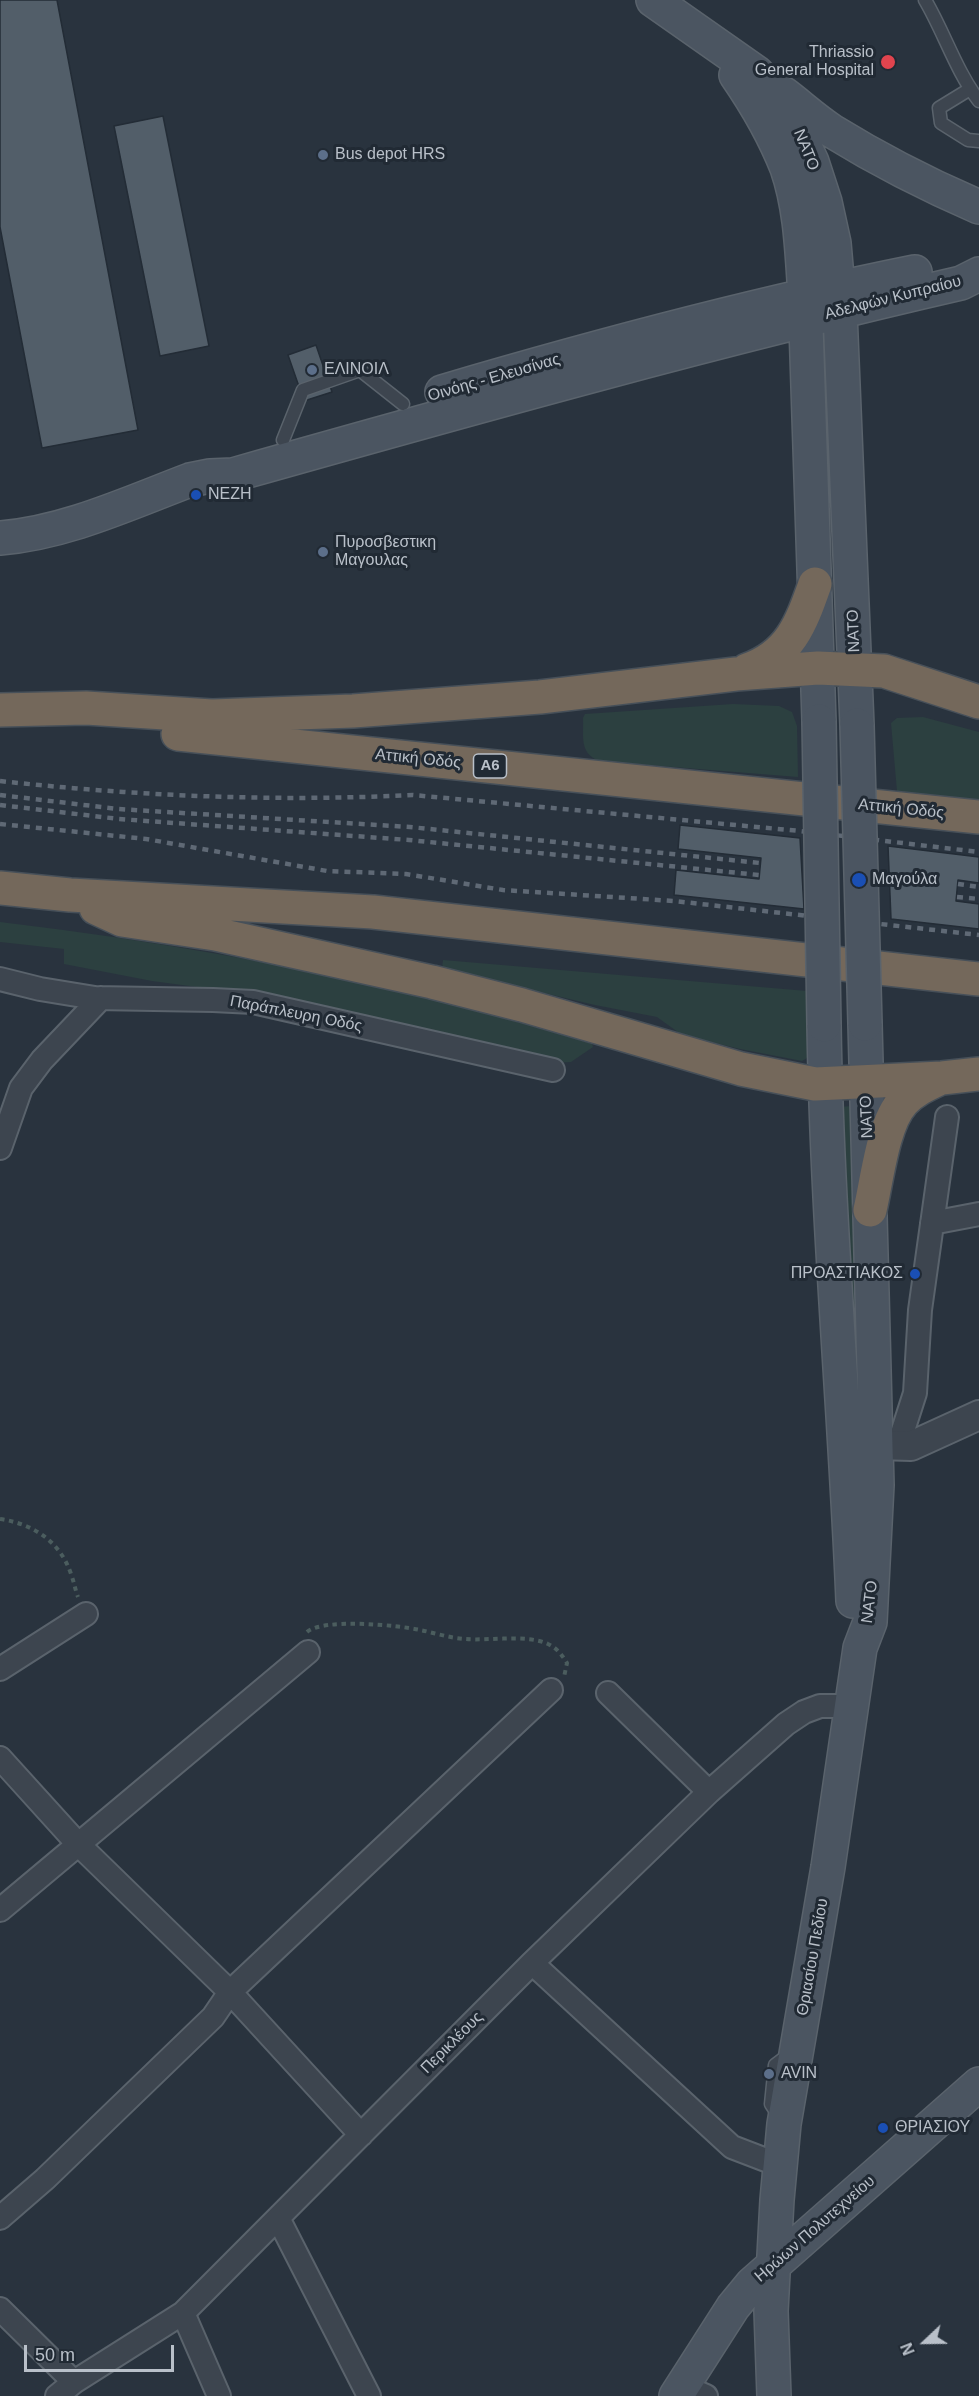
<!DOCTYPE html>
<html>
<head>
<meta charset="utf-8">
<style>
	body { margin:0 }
	#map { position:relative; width:979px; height:2396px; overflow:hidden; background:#29333e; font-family:Helvetica,sans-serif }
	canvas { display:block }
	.north { position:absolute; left:895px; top:2312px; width:60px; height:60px; -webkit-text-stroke:4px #212a34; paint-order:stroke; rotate:248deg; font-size:16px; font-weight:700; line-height:24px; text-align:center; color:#b9c0c9 }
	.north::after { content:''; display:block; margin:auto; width:21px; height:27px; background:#b9c0c9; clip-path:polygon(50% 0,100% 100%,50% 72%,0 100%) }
	.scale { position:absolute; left:24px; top:2345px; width:150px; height:27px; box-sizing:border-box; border:3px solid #b9c0c9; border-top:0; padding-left:8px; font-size:18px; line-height:21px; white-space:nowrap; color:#b9c0c9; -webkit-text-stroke:4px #212a34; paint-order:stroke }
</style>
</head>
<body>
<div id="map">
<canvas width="979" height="2396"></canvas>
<div class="north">N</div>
<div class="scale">50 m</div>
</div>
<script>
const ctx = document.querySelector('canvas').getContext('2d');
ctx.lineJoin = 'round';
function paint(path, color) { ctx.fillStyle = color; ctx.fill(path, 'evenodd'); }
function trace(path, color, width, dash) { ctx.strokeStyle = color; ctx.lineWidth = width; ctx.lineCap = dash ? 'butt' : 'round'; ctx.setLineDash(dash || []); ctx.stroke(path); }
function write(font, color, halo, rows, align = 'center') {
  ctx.font = font + ' Helvetica,sans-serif'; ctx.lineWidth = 6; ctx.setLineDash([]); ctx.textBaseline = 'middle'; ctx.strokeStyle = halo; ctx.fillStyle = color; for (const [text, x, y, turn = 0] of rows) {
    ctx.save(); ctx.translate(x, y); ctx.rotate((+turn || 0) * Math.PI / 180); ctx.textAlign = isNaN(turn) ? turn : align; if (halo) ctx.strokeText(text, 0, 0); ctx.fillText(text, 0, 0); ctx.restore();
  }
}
paint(new Path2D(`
	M 733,704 L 779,706 L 792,712 L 797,726 L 798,777 L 598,761 C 579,751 584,738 583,718 L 585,714 Z
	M 923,717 L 979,732 L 979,803 L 897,791 L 891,723 L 897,718 Z
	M 0,922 C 154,940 306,967 456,1005 C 499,1016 541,1029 583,1041 L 592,1044 L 593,1047 L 571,1062 L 552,1063 L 302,1001 L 152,981 L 64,964 L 64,949 L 0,942 Z
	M 443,960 L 807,991 L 807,1058 L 802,1061 L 740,1049 L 682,1035 L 657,1017 L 595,1005 L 442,969 Z
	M 852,1106 L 867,1462 L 856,1461 L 839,1107 Z`), '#2c4040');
const building = new Path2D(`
	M 0,0 L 57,0 L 138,430 L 42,448 L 0,227 Z
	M 163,116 L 209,346 L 160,356 L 114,126 Z
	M 316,345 L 332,392 L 304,401 L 288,355 Z
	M 680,825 L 800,838 L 804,909 L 674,895 L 676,870 L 759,879 L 761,858 L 678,849 Z
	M 888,846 L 979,857 L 979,883 L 958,880 L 956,901 L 979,904 L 979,929 L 891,919 Z`);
paint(building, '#525e69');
trace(building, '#232c36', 1.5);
const service = new Path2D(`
	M 925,0 C 944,32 956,71 979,101
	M 970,89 L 939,108 L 941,123 L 968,140 L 979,141
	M 283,440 L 303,390 L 360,370 L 403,404
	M 775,2110 L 771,2104 L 775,2065 L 791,2053`);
const minor = new Path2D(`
	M 0,979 L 40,989 L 95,998 L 213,1000 L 253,1002 L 553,1070
	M 0,1148 L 21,1088 L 42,1060 L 101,998
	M 932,1223 L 979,1214
	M 898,1446 L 915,1393 L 920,1310 L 947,1117
	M 0,1669 L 86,1614
	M 608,1693 L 709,1792
	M 0,1758 L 77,1843 L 230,1992 L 361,2135
	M 0,1910 L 308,1652
	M 532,1963 L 732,2147 L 779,2165
	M 0,2218 L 45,2179 L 213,2017 L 230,1992 L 551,1690
	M 278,2218 L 369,2396
	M 0,2309 L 74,2382
	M 183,2313 L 219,2396
	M 683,2386 L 706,2396
	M 57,2396 L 74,2382 L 183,2313 L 532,1963 L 709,1792 L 786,1724 L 804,1712 L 820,1706 L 851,1706`);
const tertiary = new Path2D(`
	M 877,1445 L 911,1446 L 979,1415`);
const secondary = new Path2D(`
	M 653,0 L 757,73 L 787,108 L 812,162 L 825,202 L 834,243 L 840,312 L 857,725
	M 736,75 C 756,104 774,135 787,168 C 801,208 802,253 805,296 L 819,721
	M 784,94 C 800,106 815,120 832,131 C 879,160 928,185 979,207
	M 442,392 C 598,346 756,304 915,272
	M 0,538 C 65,533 129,503 190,480 L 210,476 L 233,475 C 474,407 717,339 961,283 L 979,274
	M 824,1025 C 827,1218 845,1409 853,1601
	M 676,2396 L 733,2307 L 752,2284 L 979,2084
	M 774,2396 L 771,2311 L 777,2200 L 784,2124 L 828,1867 L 860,1648 L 870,1622 L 877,1485 L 865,1024`);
const motorway = new Path2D(`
	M 747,670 C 790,655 801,624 815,584
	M 0,710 L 86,708 L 212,716 L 353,711 L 540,697 L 736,674 L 818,668 L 884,671 L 979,702
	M 178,734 L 979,817
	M 0,888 L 70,895 L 373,912 L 979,979
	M 96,908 L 122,920 L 215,934 L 432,982 L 522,1005 L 741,1069 L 815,1084 L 942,1078 L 979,1074
	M 870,1210 C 877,1180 883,1123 903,1102 C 913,1091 926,1085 939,1079`);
trace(service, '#5a636c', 15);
trace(minor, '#5a636c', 26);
trace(tertiary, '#5a636c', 32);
trace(secondary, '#5a636c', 36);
trace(motorway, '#475059', 36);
trace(new Path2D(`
	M 0,1519 C 33,1524 60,1541 71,1574 C 74,1582 75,1589 78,1597
	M 307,1632 C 323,1618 398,1625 420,1630 C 435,1633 450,1638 465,1639 C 489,1641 527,1634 548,1644 C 557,1648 562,1655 567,1663 L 564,1677`), '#4b5d5e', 4, [4.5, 4.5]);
trace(service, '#3d454f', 12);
trace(minor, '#3d454f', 22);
trace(tertiary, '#3d454f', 28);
trace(secondary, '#4b5561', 33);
trace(motorway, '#74685b', 33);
trace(new Path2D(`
	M 0,781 C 137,796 275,802 413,795 L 800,831 L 979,852
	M 0,795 L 118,809 L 410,827 L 760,863
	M 0,805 L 119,819 L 409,840 L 759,875
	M 0,824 L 146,839 L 327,871 L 406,874 L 503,890 L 674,901 L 979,935
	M 958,884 L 979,887
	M 957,897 L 979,899`), '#5f6975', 4.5, [6, 6]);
const secondaryBridge = new Path2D(`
	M 819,721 L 824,1025
	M 857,725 L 865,1024`);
trace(secondaryBridge, '#5a636c', 36, []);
trace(secondaryBridge, '#4b5561', 33);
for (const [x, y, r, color] of [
	[888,62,8,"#e0444e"],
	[323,155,6,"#5c6f8a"],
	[312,370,6,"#5c6f8a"],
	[196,495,6,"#1a4fb4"],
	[323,552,6,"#5c6f8a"],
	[859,880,8,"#1a4fb4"],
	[915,1274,6,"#1a4fb4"],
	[769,2074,6,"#5c6f8a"],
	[883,2128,6,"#1a4fb4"]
]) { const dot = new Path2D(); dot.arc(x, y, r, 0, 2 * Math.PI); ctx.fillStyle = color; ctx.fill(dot); trace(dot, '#212a34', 2); }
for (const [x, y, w] of [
	[490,766,33]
]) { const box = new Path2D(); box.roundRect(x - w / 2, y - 12, w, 24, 4.5); ctx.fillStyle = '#212a34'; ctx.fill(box); trace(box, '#b9c0c9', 1.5); }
write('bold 15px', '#b9c0c9', null, [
	["Α6",490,766]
]);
write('16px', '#b9c0c9', '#212a34', [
	["Thriassio",874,53,"right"],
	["General Hospital",874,71,"right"],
	["Bus depot HRS",335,155],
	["ΕΛΙΝΟΙΛ",324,370],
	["ΝΕΖΗ",208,495],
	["Πυροσβεστικη",335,543],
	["Μαγουλας",335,561],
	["Μαγούλα",872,880],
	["ΠΡΟΑΣΤΙΑΚΟΣ",903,1274,"right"],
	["AVIN",781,2074],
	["ΘΡΙΑΣΙΟΥ",895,2128]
], 'left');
write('16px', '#b9c0c9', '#212a34', [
	["ΝΑΤΟ",806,150,68],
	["Αδελφών Κυπραίου",893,298,-14],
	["Οινόης - Ελευσίνας",494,378,-16],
	["ΝΑΤΟ",854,631,-92],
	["Αττική Οδός",418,759,6],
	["Αττική Οδός",901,809,6],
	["Παράπλευρη Οδός",296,1014,11],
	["ΝΑΤΟ",867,1117,-92],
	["ΝΑΤΟ",870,1602,-83],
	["Θριασίου Πεδίου",813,1957,-80],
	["Περικλέους",452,2043,-45],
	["Ηρώων Πολυτεχνείου",815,2229,-41]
]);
</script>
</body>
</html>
